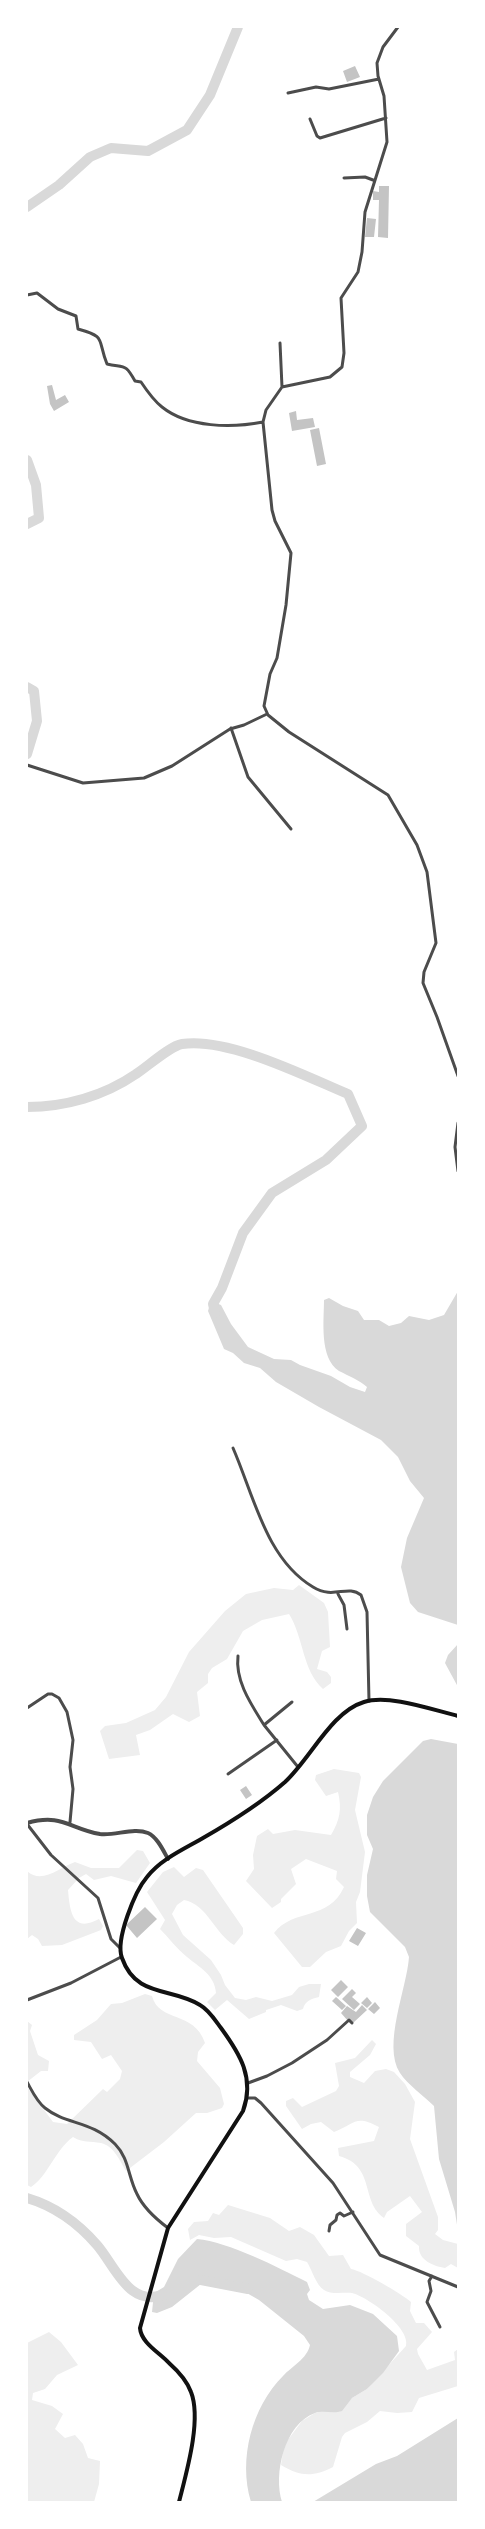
<!DOCTYPE html>
<html>
<head>
<meta charset="utf-8">
<style>
	body { margin:0 }
	#map { position:relative; width:485px; height:2529px; overflow:hidden; background:#fff; font-family:Quicksand,sans-serif }
	canvas { display:block }
	.frame { position:absolute; inset:0; border:28px solid #fff; pointer-events:none }
</style>
</head>
<body>
<div id="map">
<canvas width="485" height="2529"></canvas>
<div class="frame"></div>
</div>
<script>
const ctx = document.querySelector('canvas').getContext('2d');
ctx.lineJoin = 'round';
function paint(path, color) { ctx.fillStyle = color; ctx.fill(path, 'evenodd'); }
function trace(path, color, width, dash) { ctx.strokeStyle = color; ctx.lineWidth = width; ctx.lineCap = dash ? 'butt' : 'round'; ctx.setLineDash(dash || []); ctx.stroke(path); }
paint(new Path2D(`
	M 299,1585 L 324,1603 L 328,1612 L 330,1647 L 322,1651 L 317,1669 L 327,1672 L 331,1677 L 331,1683 L 323,1689 C 302,1670 304,1638 289,1614 L 262,1620 L 243,1631 L 227,1659 L 212,1668 L 208,1674 L 208,1683 L 197,1692 L 200,1716 L 189,1722 L 173,1714 L 150,1730 L 136,1735 L 140,1755 L 109,1759 L 100,1731 L 105,1726 L 126,1723 L 155,1710 L 166,1697 L 189,1652 L 225,1611 L 246,1594 L 274,1588 L 293,1590 Z
	M 334,1769 L 359,1773 L 361,1777 L 355,1810 L 365,1852 L 360,1892 L 356,1902 L 357,1923 L 349,1931 L 341,1946 L 326,1952 L 310,1967 L 302,1967 L 274,1933 C 293,1908 329,1921 344,1887 L 336,1879 L 337,1871 L 306,1859 L 291,1869 L 296,1884 L 281,1899 L 281,1902 L 272,1908 L 246,1881 L 254,1869 L 253,1855 L 257,1836 L 268,1829 L 273,1834 L 295,1830 L 331,1835 C 340,1820 342,1809 338,1792 L 326,1796 L 315,1780 L 316,1775 Z
	M 137,1850 L 143,1851 L 150,1863 L 136,1883 L 111,1876 L 94,1880 L 86,1874 L 79,1878 L 68,1890 C 70,1913 73,1933 99,1919 L 103,1926 L 101,1930 L 62,1945 L 42,1946 L 38,1939 L 32,1935 L 27,1939 L 27,1871 C 42,1885 60,1867 75,1862 L 91,1868 L 119,1868 Z
	M 174,1867 L 184,1877 L 196,1868 L 203,1870 L 243,1928 L 243,1934 L 234,1945 C 215,1934 207,1904 184,1900 L 177,1905 L 172,1914 L 183,1935 L 211,1960 L 221,1975 L 225,1985 L 235,1998 L 246,2000 L 256,1997 L 272,2001 L 292,1995 L 299,1987 L 309,1984 L 321,1984 L 319,1997 C 311,1999 305,2001 303,2009 L 297,2011 L 281,2005 L 266,2010 L 266,2012 L 249,2019 L 227,2000 L 215,2010 L 207,2002 L 216,1993 C 215,1975 199,1967 187,1957 C 177,1949 169,1938 160,1929 L 165,1920 L 147,1892 L 163,1872 Z
	M 145,1994 L 152,1996 C 159,2023 194,2010 205,2043 L 198,2052 L 197,2061 L 220,2088 L 224,2104 L 222,2108 L 207,2113 L 196,2113 L 164,2142 L 126,2171 C 120,2161 114,2146 101,2143 C 90,2141 83,2143 73,2137 C 55,2150 48,2176 31,2187 L 27,2185 L 27,2087 L 53,2122 L 67,2124 L 103,2089 L 107,2092 L 120,2079 L 122,2071 L 111,2055 L 102,2059 L 91,2042 L 74,2040 L 74,2035 L 97,2020 L 111,2004 L 122,2003 Z
	M 27,2021 L 32,2025 L 30,2031 L 38,2055 L 49,2061 L 48,2071 L 41,2071 L 27,2082 Z
	M 372,2040 L 376,2044 L 370,2055 L 350,2072 L 350,2077 L 364,2083 L 375,2071 L 386,2069 L 394,2072 L 405,2084 L 415,2102 L 410,2139 L 438,2217 L 438,2230 L 435,2234 L 443,2240 L 458,2244 L 458,2268 L 451,2264 L 445,2268 C 433,2266 418,2260 419,2246 L 406,2236 L 406,2224 L 422,2212 L 410,2196 L 387,2212 L 384,2218 C 360,2201 376,2166 339,2156 L 338,2148 L 374,2141 L 379,2127 C 355,2114 355,2124 334,2132 L 321,2122 L 311,2124 L 302,2129 L 286,2106 L 286,2101 L 293,2098 L 302,2107 L 336,2091 L 339,2086 L 335,2063 L 355,2058 Z
	M 228,2205 L 270,2218 L 289,2231 L 300,2227 L 314,2235 L 329,2256 L 343,2255 L 351,2269 C 363,2271 402,2294 411,2302 L 410,2311 L 416,2323 L 424,2323 L 432,2332 L 417,2349 L 418,2354 L 427,2370 L 455,2360 L 454,2352 L 458,2349 L 458,2386 L 419,2398 L 412,2412 L 397,2413 L 380,2411 L 367,2422 L 345,2433 L 342,2437 L 333,2467 C 313,2477 301,2477 281,2465 L 284,2445 L 302,2421 L 315,2413 L 344,2406 L 352,2398 L 367,2389 L 406,2346 C 411,2328 368,2297 352,2293 C 344,2292 331,2295 324,2290 C 316,2285 312,2270 307,2262 L 297,2259 L 286,2261 L 231,2237 L 214,2238 L 199,2235 L 190,2240 L 188,2229 L 194,2222 L 208,2221 L 213,2213 L 219,2215 Z
	M 49,2332 L 61,2342 L 78,2365 L 57,2375 L 45,2389 L 33,2393 L 32,2400 L 52,2406 L 63,2414 L 55,2429 L 65,2438 L 75,2435 L 83,2444 L 88,2458 L 100,2461 L 99,2484 L 94,2502 L 27,2502 L 27,2343 Z`), '#eee');
paint(new Path2D(`
	M 458,1291 L 458,1625 L 418,1612 L 410,1603 L 401,1567 L 407,1538 L 424,1498 L 410,1481 L 398,1457 L 381,1440 L 319,1407 L 276,1382 L 260,1368 L 244,1363 L 233,1353 L 224,1349 L 208,1311 L 211,1301 L 221,1305 L 231,1324 L 248,1347 L 274,1359 L 291,1360 L 300,1365 L 331,1376 L 350,1387 L 365,1392 L 367,1387 C 359,1380 349,1376 339,1371 C 319,1358 324,1320 324,1300 L 329,1298 L 343,1306 L 358,1311 L 364,1320 L 379,1320 L 389,1326 L 401,1323 L 409,1316 L 429,1320 L 444,1315 Z
	M 458,1644 L 458,1687 L 445,1663 L 448,1655 Z
	M 431,1739 L 458,1744 L 458,2231 L 455,2212 L 439,2159 L 434,2106 C 423,2095 408,2085 400,2073 C 382,2045 407,1988 409,1957 L 405,1947 L 370,1912 L 367,1896 L 367,1875 L 373,1849 L 367,1835 L 367,1815 L 373,1797 L 383,1781 L 423,1741 Z
	M 197,2239 C 229,2242 277,2267 307,2282 L 310,2290 L 307,2294 L 309,2300 L 323,2309 L 350,2305 L 373,2314 L 397,2336 L 399,2351 L 383,2373 L 367,2389 L 352,2398 L 342,2411 C 333,2414 324,2410 315,2413 C 284,2424 273,2475 282,2502 L 251,2502 C 238,2459 252,2407 283,2376 C 292,2366 307,2359 310,2345 L 304,2336 L 259,2300 L 224,2280 L 201,2284 L 172,2307 L 157,2313 L 152,2312 L 154,2293 L 164,2287 L 178,2259 Z
	M 458,2418 L 458,2502 L 313,2502 L 376,2464 L 397,2456 Z`), '#d9d9d9');
trace(new Path2D(`
	M 27,207 L 59,185 L 90,157 L 111,148 L 148,151 L 187,130 L 210,95 L 238,27
	M 27,460 L 36,485 L 39,518 L 27,524
	M 27,687 L 34,691 L 37,721 L 27,754
	M 27,1107 C 65,1107 104,1096 136,1074 C 147,1067 170,1046 182,1044 C 228,1037 305,1076 348,1094 L 362,1126 L 326,1160 L 272,1193 L 243,1233 L 222,1288 L 213,1304 L 215,1313
	M 27,2198 C 54,2206 78,2223 97,2245 C 116,2267 129,2309 166,2294
	M 201,2280 L 248,2289`), '#d9d9d9', 10);
paint(new Path2D(`
	M 355,66 L 360,77 L 347,82 L 343,71 Z
	M 379,186 L 389,186 L 388,238 L 378,237 L 379,200 L 373,200 L 373,191 L 379,192 Z
	M 367,218 L 376,219 L 374,237 L 365,237 Z
	M 52,385 L 56,400 L 65,395 L 69,402 L 54,411 L 50,404 L 47,386 Z
	M 296,411 L 297,420 L 313,418 L 315,427 L 292,431 L 289,413 Z
	M 319,428 L 326,464 L 317,466 L 310,430 Z
	M 246,1786 L 252,1795 L 246,1799 L 240,1790 Z
	M 145,1907 L 157,1919 L 137,1938 L 126,1925 Z
	M 357,1928 L 366,1933 L 358,1946 L 349,1941 Z
	M 341,1980 L 348,1987 L 338,1997 L 331,1990 Z
	M 352,1989 L 356,1993 L 352,1997 L 360,2004 L 354,2010 L 342,1999 Z
	M 336,1997 L 346,2006 L 342,2010 L 332,2001 Z
	M 367,1997 L 372,2003 L 367,2008 L 361,2003 Z
	M 375,2002 L 380,2008 L 374,2014 L 368,2009 Z
	M 362,2005 L 367,2010 L 353,2023 L 348,2021 L 341,2013 L 347,2006 L 356,2012 Z`), '#c4c4c4');
trace(new Path2D(`
	M 398,27 L 383,47 L 377,63 L 378,76 L 384,96 L 387,142 L 365,212 L 362,252 L 358,272 L 341,298 L 344,353 L 342,367 L 330,377 L 282,387 L 266,410 L 263,422 L 272,510 L 275,521 L 291,553 L 286,605 L 277,658 L 270,674 L 264,706 L 268,715 L 289,732 L 388,795 L 417,845 L 427,872 L 436,943 L 424,972 L 423,983 L 437,1017 L 458,1076
	M 288,93 L 316,87 L 329,89 L 379,79
	M 310,119 L 317,136 L 320,138 L 386,118
	M 344,178 L 365,177 L 373,180
	M 27,295 L 37,293 L 58,309 L 76,316 L 78,329 C 107,337 97,339 107,364 C 125,368 125,363 135,381 L 141,382 C 147,391 153,400 162,407 C 188,428 232,428 263,422
	M 280,343 L 282,387
	M 231,728 L 248,777 L 291,829
	M 27,765 L 83,783 L 144,778 L 172,766 L 230,729 L 244,725 L 267,714
	M 458,1123 L 455,1147 L 458,1171
	M 233,1448 C 254,1496 266,1559 313,1587 C 334,1600 347,1584 361,1595 L 367,1612 L 369,1701
	M 338,1594 L 344,1605 L 347,1629
	M 238,1656 C 235,1681 251,1704 264,1725
	M 292,1702 L 264,1725 L 298,1767
	M 27,1708 L 48,1694 L 52,1694 L 59,1698 L 67,1712 L 73,1740 L 70,1767 L 73,1789 L 70,1822
	M 228,1774 L 277,1740
	M 27,1824 L 51,1855 L 98,1898 L 111,1939 L 120,1948
	M 27,2000 L 71,1983 L 121,1957
	M 27,2082 C 32,2091 37,2102 45,2108 C 66,2125 91,2120 115,2144 C 129,2158 128,2177 137,2194 C 143,2207 156,2219 168,2228
	M 248,2083 L 267,2076 L 292,2063 L 327,2040 L 349,2020 L 352,2023
	M 248,2098 L 255,2098 L 261,2103 L 333,2183 L 380,2255 L 458,2287
	M 329,2231 L 330,2225 L 336,2220 L 337,2215 L 340,2213 L 344,2216 L 353,2212
	M 432,2276 L 429,2281 L 431,2291 L 427,2302 L 440,2327`), '#4c4c4c', 3);
trace(new Path2D(`
	M 27,1823 C 62,1813 70,1829 100,1834 C 115,1836 134,1827 148,1833 C 157,1837 163,1850 168,1859`), '#4c4c4c', 4);
trace(new Path2D(`
	M 179,2502 C 186,2474 202,2420 191,2392 C 187,2381 178,2371 169,2363 C 160,2353 141,2343 140,2328 L 168,2228 L 243,2111 C 255,2078 240,2054 221,2028 C 215,2020 209,2010 200,2005 C 171,1987 136,1998 122,1958 C 115,1940 135,1891 147,1877 C 161,1859 184,1849 203,1838 C 231,1822 260,1804 285,1782 C 311,1758 331,1712 364,1702 C 389,1694 433,1710 458,1716`), '#111', 4);
</script>
</body>
</html>
